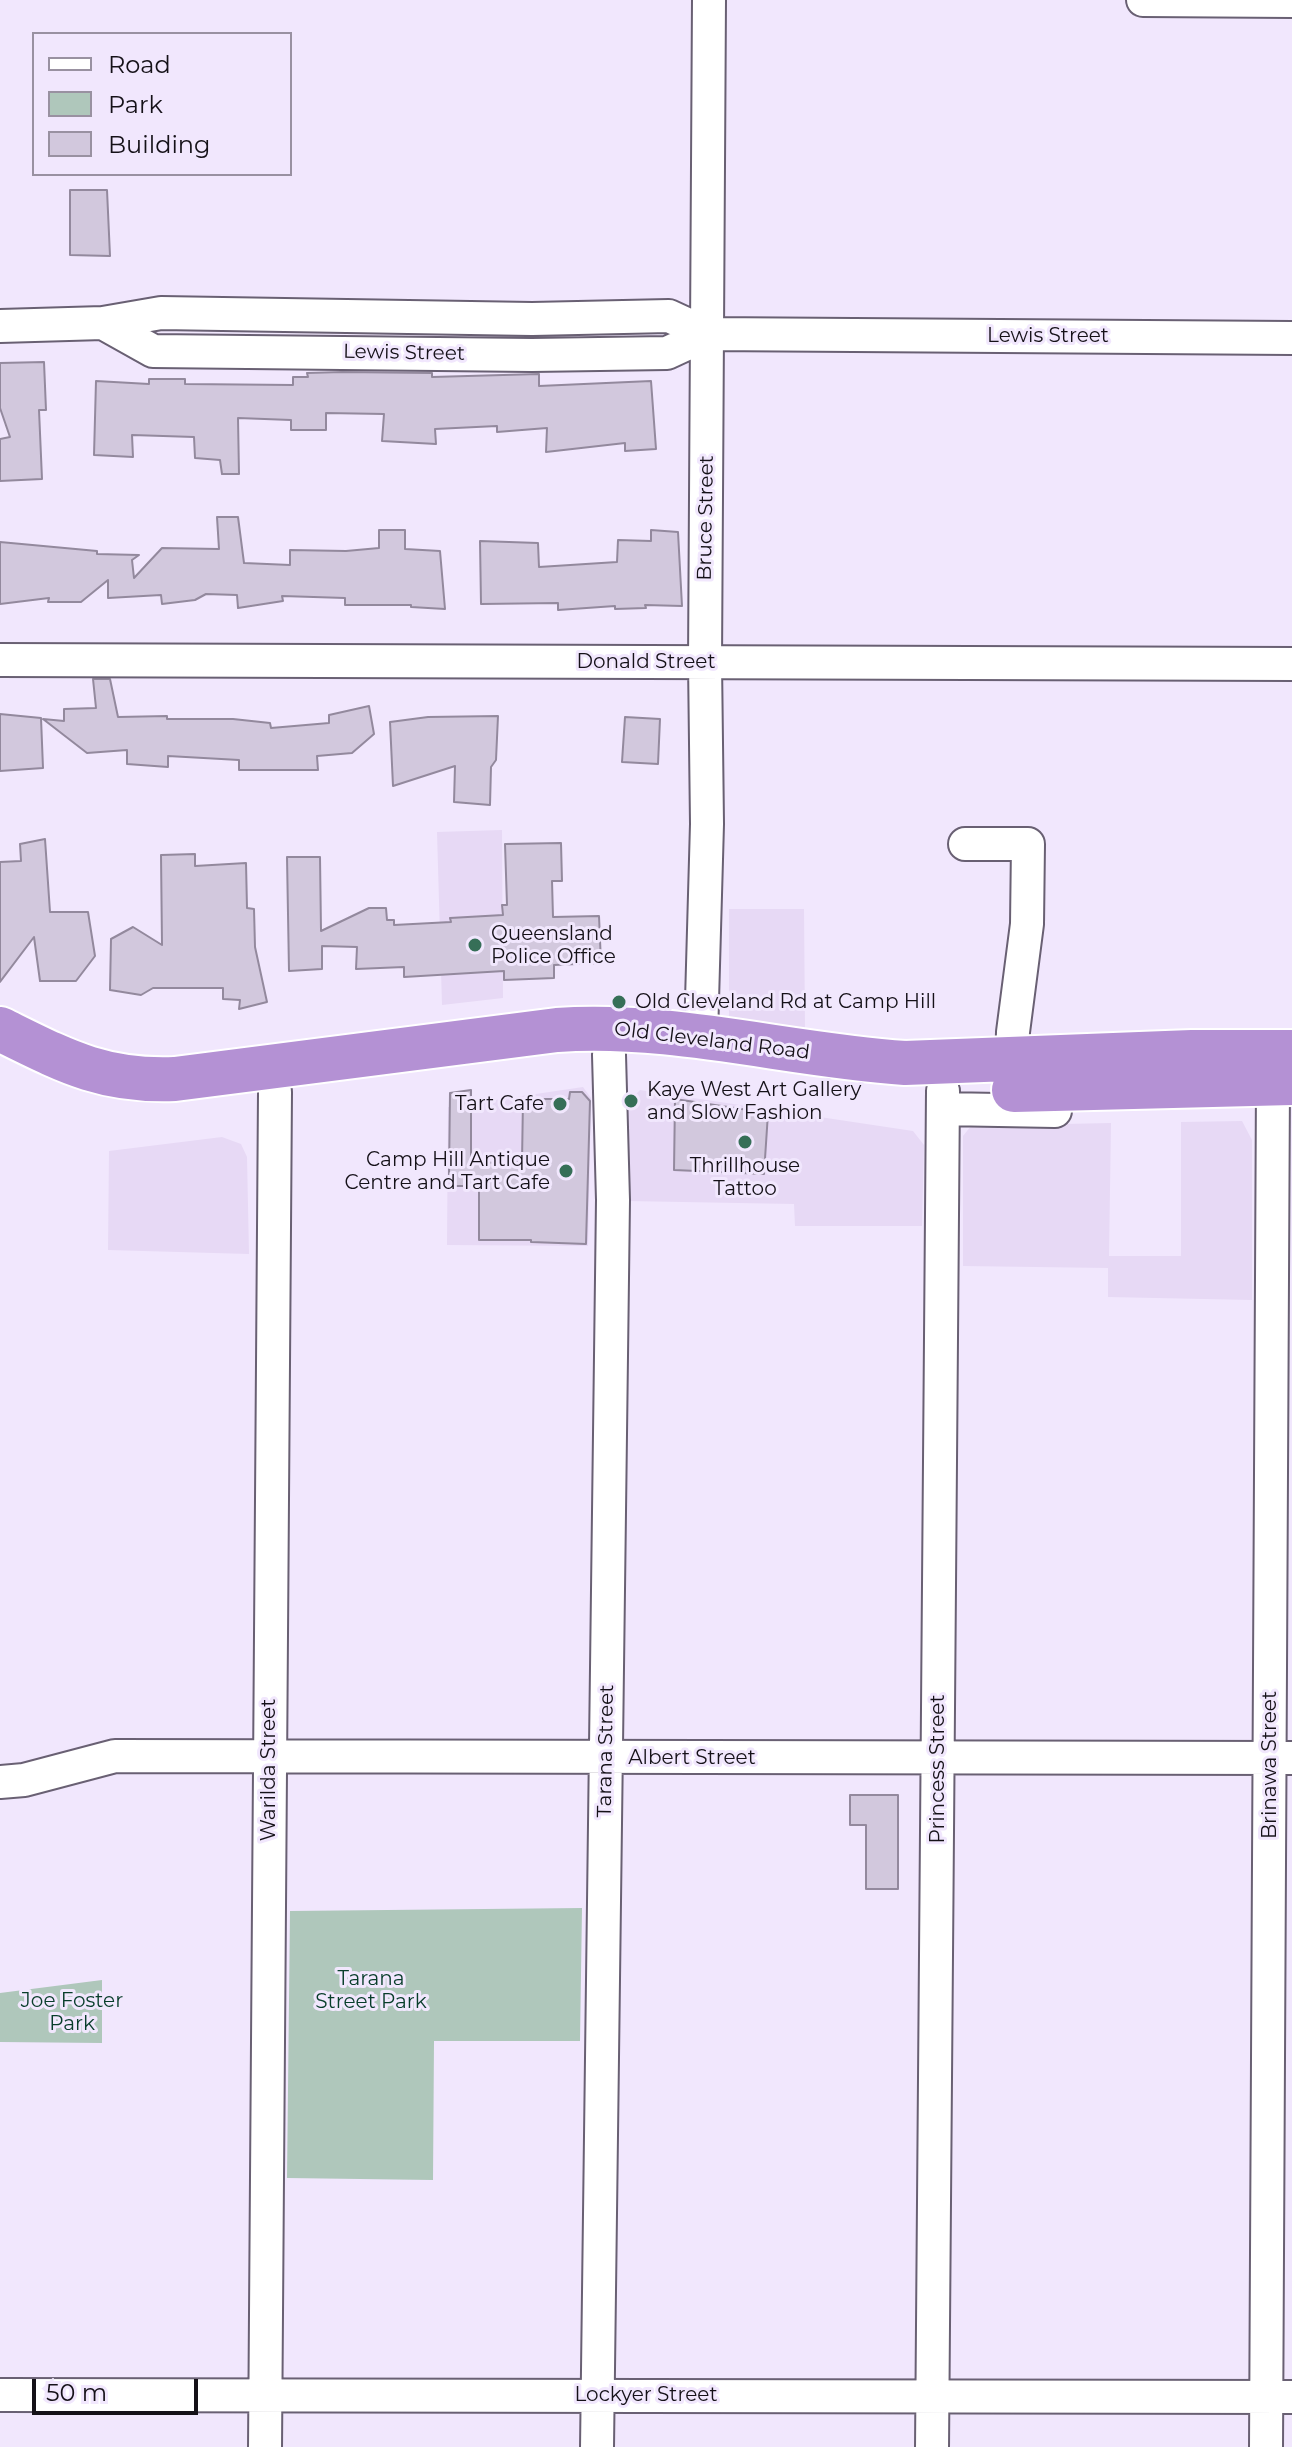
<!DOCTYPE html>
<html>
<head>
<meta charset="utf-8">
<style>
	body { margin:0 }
	#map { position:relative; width:1292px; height:2447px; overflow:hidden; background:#f1e7fd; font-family:Montserrat,sans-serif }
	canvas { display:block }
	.legend { position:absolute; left:32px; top:32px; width:260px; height:144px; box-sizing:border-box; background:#f1e7fd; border:2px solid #9991a1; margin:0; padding:10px 14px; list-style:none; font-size:24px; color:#151118 }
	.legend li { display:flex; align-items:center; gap:16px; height:40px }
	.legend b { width:40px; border:2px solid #9991a1 }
	.scale { position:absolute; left:32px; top:2379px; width:166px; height:36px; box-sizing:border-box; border:4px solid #151118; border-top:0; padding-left:10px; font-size:24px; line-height:28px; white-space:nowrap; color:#151118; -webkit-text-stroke:6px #f1e7fd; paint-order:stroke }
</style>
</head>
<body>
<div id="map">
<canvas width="1292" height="2447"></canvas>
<ul class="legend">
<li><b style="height:10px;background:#fff"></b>Road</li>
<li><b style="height:22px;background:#afc7bb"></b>Park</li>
<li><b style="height:22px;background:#d2c8dd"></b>Building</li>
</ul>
<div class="scale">50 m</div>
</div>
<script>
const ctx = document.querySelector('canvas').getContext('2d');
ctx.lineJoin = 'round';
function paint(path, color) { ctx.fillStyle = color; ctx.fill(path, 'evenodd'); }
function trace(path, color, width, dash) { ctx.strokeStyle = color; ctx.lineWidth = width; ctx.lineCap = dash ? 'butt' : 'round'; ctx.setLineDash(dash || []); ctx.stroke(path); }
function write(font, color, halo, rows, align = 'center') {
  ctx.font = font + ' Montserrat,sans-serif'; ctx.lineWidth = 6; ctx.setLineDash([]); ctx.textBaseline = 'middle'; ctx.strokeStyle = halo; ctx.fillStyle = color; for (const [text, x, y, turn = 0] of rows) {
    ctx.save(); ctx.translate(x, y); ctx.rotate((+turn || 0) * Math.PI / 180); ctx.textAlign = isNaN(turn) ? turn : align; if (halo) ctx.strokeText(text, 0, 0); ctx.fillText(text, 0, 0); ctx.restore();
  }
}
paint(new Path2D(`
	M 502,830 L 503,998 L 442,1005 L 437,832 Z
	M 729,909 L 804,909 L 805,1030 L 729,1023 Z
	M 583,1087 L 591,1098 L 588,1246 L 447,1245 L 448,1107 Z
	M 640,1090 L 913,1131 L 924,1145 L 922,1226 L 795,1226 L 794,1204 L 627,1201 L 626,1104 Z
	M 1242,1121 L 1252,1140 L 1252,1300 L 1108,1297 L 1108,1268 L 963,1266 L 963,1136 L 971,1126 L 1111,1123 L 1109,1256 L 1181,1256 L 1181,1122 Z
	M 222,1137 L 241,1144 L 247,1157 L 249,1254 L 108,1250 L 109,1151 Z`), '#e7d9f5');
paint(new Path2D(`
	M 582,1908 L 580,2041 L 434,2041 L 433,2180 L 287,2178 L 290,1911 Z
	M 102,1980 L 102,2043 L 0,2042 L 0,1993 Z`), '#afc7bb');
const building = new Path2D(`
	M 70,190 L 107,190 L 110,256 L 70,255 Z
	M 44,362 L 46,410 L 39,410 L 42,479 L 0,481 L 0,439 L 10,437 L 0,408 L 0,363 Z
	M 342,372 L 432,373 L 432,377 L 539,374 L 539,386 L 651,381 L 656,449 L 625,451 L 625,443 L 546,452 L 547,428 L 497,432 L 497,426 L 435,429 L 436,444 L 382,441 L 384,414 L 326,413 L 326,430 L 291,430 L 291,420 L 238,418 L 239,474 L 222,474 L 220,460 L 195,458 L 194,437 L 132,435 L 133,457 L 94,455 L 96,381 L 149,384 L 149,379 L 185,379 L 185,384 L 293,385 L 293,377 L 308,377 L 307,373 Z
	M 217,517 L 238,517 L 244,563 L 290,565 L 290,550 L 346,551 L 379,548 L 379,530 L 405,530 L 405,549 L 440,551 L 445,609 L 411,607 L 411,605 L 345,605 L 345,598 L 282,596 L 283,601 L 238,608 L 237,595 L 206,594 L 195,600 L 162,604 L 161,595 L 108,598 L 108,580 L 81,602 L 48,602 L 49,598 L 0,604 L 0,542 L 97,551 L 97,554 L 139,555 L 132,560 L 134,578 L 162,548 L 219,549 Z
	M 651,530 L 678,532 L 682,606 L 645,605 L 646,608 L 615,609 L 615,606 L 558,610 L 558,603 L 481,604 L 480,541 L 538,543 L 539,567 L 617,562 L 618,540 L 651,541 Z
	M 93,679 L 110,679 L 118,717 L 167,716 L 167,719 L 233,719 L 270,723 L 271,728 L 329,723 L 329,715 L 369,706 L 374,734 L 352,753 L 317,756 L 318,770 L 239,770 L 239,760 L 168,756 L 168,767 L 127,764 L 127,750 L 87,753 L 43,719 L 64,721 L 64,709 L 96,708 Z
	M 0,714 L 41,718 L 43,768 L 0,771 Z
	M 498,716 L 496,760 L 491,767 L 490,805 L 454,802 L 455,766 L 393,786 L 390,722 L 428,717 Z
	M 625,717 L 660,719 L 658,764 L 622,762 Z
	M 45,839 L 50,912 L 88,912 L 95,956 L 76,981 L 40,981 L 34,937 L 0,982 L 0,862 L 21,861 L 20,844 Z
	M 561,843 L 562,881 L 552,881 L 553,917 L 599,916 L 601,963 L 554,965 L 554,978 L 504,980 L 504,971 L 404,977 L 404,967 L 356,969 L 357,947 L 322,946 L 322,969 L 289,971 L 287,857 L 320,857 L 321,931 L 369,908 L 386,908 L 387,920 L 394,920 L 394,925 L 451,922 L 450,918 L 503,915 L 502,905 L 507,905 L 505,844 Z
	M 195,854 L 195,866 L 246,863 L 247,908 L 254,909 L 255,947 L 267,1002 L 239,1009 L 240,1000 L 223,999 L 223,988 L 153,988 L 141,995 L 110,990 L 111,939 L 133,927 L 162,945 L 161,855 Z
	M 471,1090 L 471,1163 L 522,1162 L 523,1099 L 569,1099 L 570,1092 L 582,1092 L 590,1101 L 586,1244 L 531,1242 L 531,1240 L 479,1240 L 479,1186 L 451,1186 L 449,1174 L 450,1093 Z
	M 675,1099 L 768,1113 L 764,1174 L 674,1170 Z
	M 850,1795 L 898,1795 L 898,1889 L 866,1889 L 866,1825 L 850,1825 Z`);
paint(building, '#d2c8dd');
trace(building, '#93899d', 2);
const minor = new Path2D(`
	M 1143,0 L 1292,1
	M 103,323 L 153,351 L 532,355 L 667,353 L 708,334 L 1292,338
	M 0,326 L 103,323 L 161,313 L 532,319 L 669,316 L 708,334
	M 0,660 L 1292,664
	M 965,844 L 1028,844 L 1027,924 L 1013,1032 L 1012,1061
	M 701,1036 L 707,824 L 705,662 L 709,0
	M 943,1109 L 1055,1111
	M 0,1782 L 24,1780 L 115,1756 L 1290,1758
	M 0,2395 L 1292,2397
	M 265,2447 L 275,1092
	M 597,2447 L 613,1200 L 609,1055
	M 932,2447 L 943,1091
	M 1266,2447 L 1273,1083`);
const highway = new Path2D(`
	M 0,1029 C 63,1060 102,1082 175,1079 L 557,1030 C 674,1022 788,1055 905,1063 L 1192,1052 L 1292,1052
	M 1014,1090 L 1292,1083`);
trace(minor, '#696073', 36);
trace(highway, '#fff', 48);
trace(minor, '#fff', 32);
trace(highway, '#b491d4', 44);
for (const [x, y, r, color] of [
	[475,945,8,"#366f57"],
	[619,1002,8,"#366f57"],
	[631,1101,8,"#366f57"],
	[560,1104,8,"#366f57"],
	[745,1142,8,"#366f57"],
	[566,1171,8,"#366f57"]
]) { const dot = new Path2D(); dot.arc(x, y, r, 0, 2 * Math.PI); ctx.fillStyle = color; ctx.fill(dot); trace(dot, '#f1e7fd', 3); }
write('20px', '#151118', '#f1e7fd', [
	["Lewis Street",1048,336],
	["Lewis Street",404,353,1],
	["Bruce Street",706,518,-89],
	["Donald Street",646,662],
	["Old Cleveland Road",712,1041,7],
	["Tarana Street",606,1751,-89],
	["Albert Street",692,1758],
	["Brinawa Street",1270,1765,-90],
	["Princess Street",938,1769,-90],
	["Warilda Street",269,1770,-90],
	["Lockyer Street",646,2395]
]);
write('20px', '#151118', '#f1e7fd', [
	["Queensland",491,934],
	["Police Office",491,957],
	["Old Cleveland Rd at Camp Hill",635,1002],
	["Kaye West Art Gallery",647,1090],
	["and Slow Fashion",647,1113],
	["Tart Cafe",544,1104,"right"],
	["Camp Hill Antique",550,1160,"right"],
	["Centre and Tart Cafe",550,1183,"right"],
	["Thrillhouse",745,1166,"center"],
	["Tattoo",745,1189,"center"]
], 'left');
write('20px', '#083d2a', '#f1e7fd', [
	["Tarana",371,1979],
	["Street Park",371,2002],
	["Joe Foster",72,2001],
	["Park",72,2024]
]);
</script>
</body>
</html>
